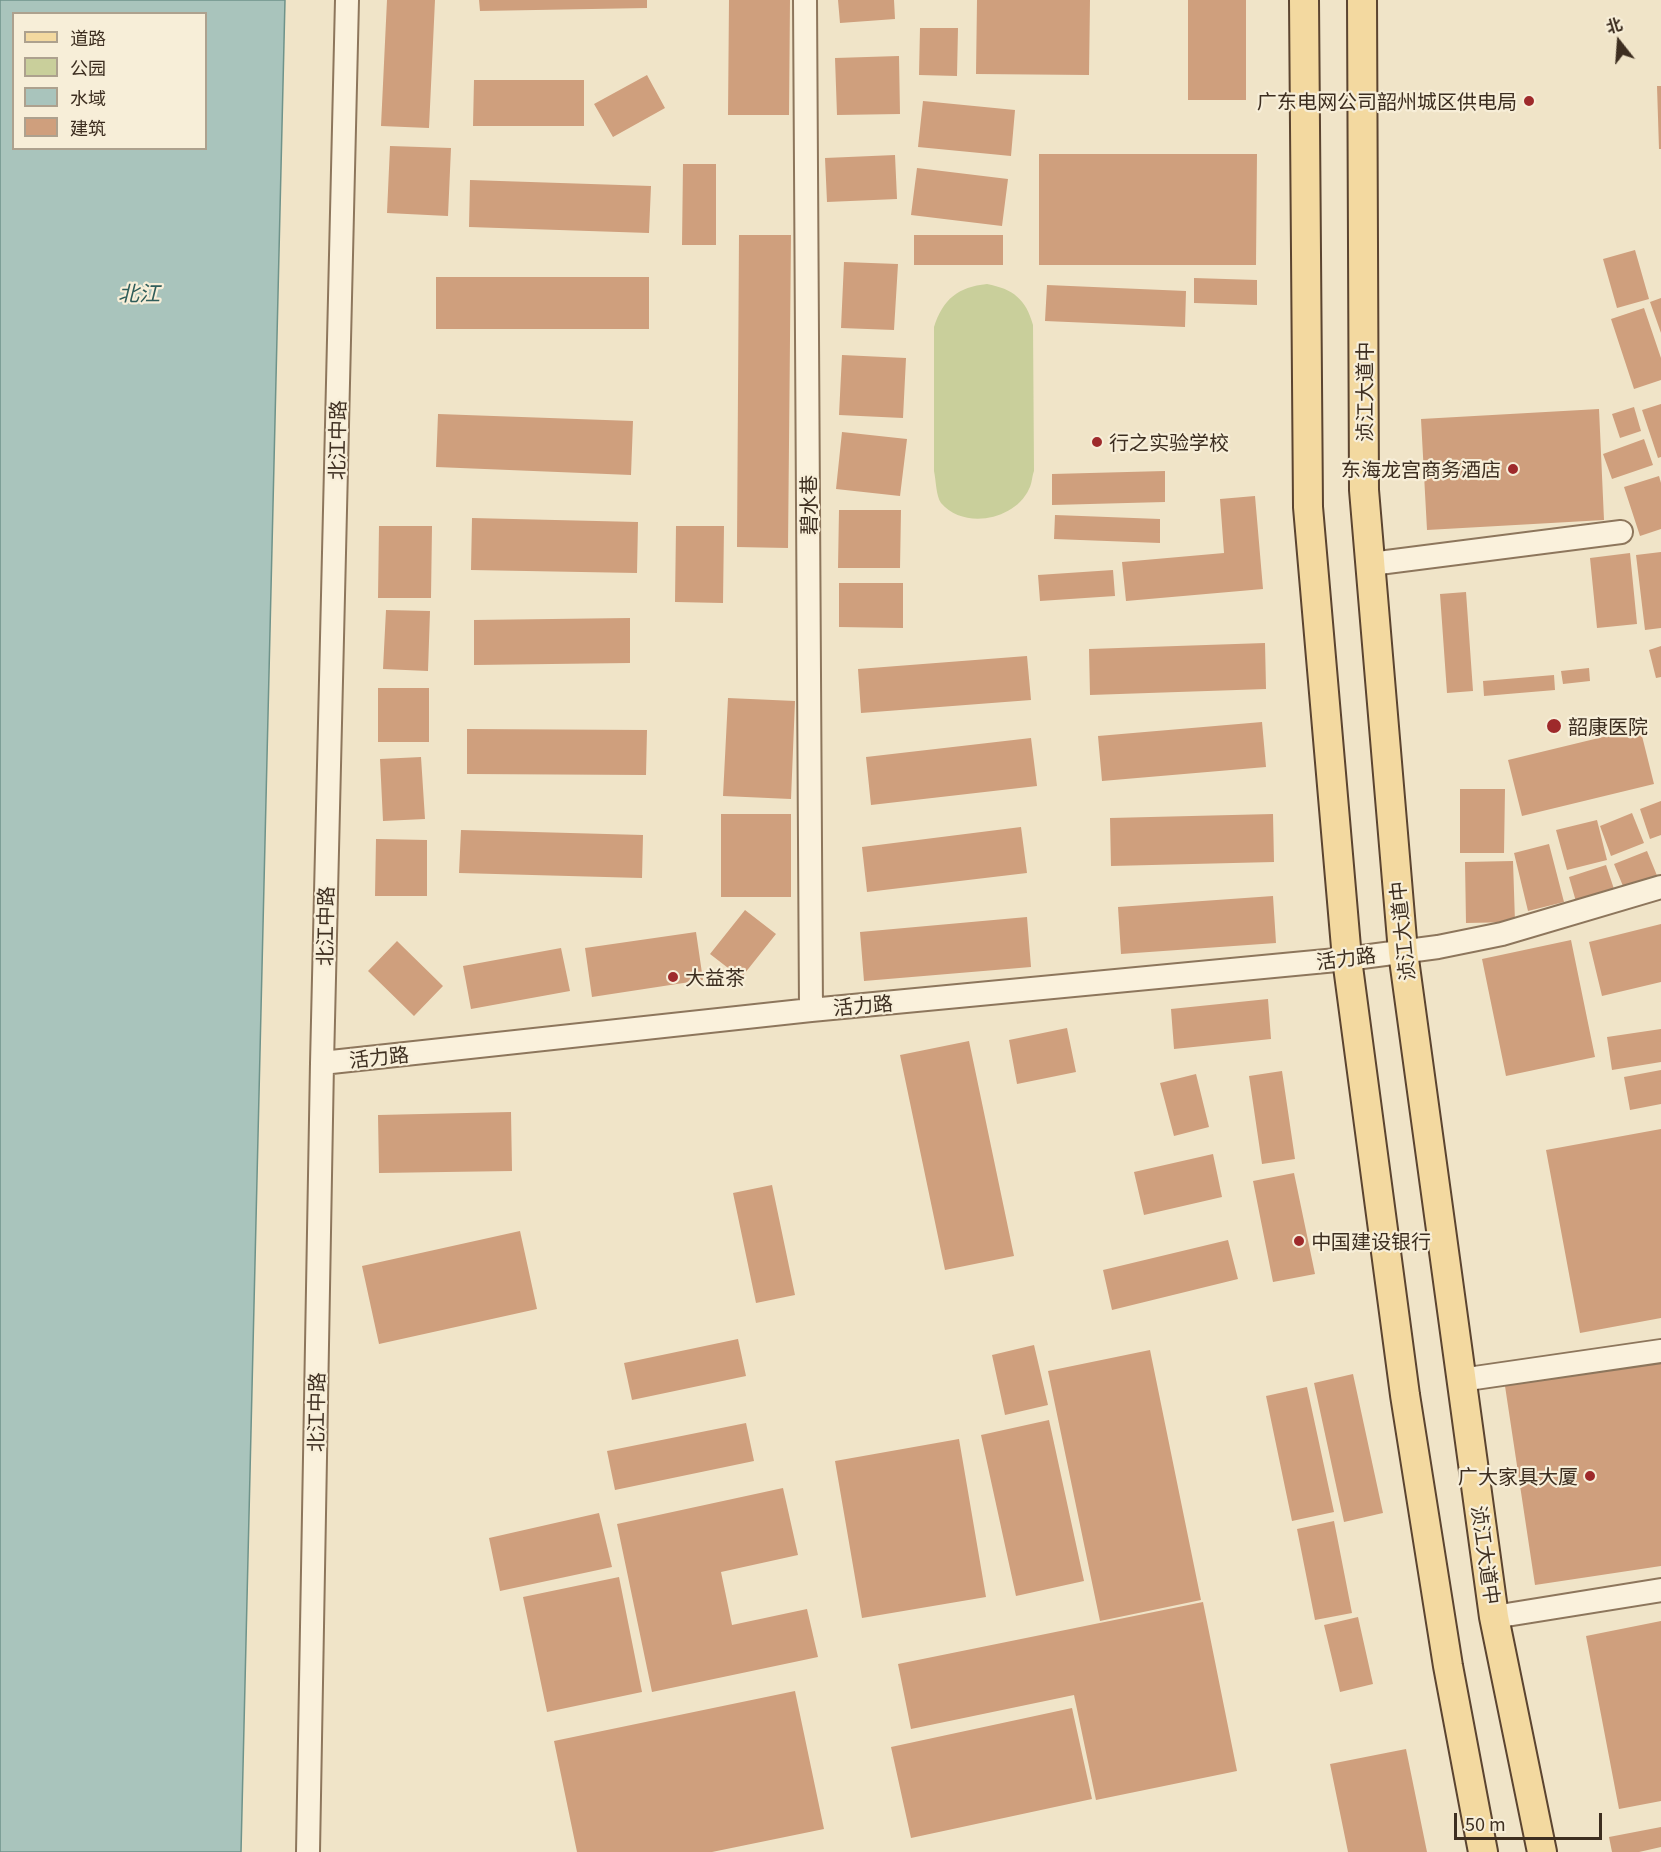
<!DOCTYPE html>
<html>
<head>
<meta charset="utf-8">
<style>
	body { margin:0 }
	#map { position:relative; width:1661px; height:1852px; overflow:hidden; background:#f0e4c8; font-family:Georgia,"Noto Sans SC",serif }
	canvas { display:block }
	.legend { position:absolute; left:12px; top:12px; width:195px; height:138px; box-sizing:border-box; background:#f7eed8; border:2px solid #ada18e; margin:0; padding:8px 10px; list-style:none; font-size:18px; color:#3d2e20 }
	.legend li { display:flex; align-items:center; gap:12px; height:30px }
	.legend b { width:30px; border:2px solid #ada18e }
	.north { position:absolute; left:1589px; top:12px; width:60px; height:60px; -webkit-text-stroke:4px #f7eed8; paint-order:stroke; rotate:343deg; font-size:16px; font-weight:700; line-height:24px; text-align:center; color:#3d2e20 }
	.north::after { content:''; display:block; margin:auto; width:21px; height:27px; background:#3d2e20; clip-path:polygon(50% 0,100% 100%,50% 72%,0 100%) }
	.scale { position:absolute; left:1454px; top:1813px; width:148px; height:27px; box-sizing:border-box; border:3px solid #3d2e20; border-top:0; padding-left:8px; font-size:18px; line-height:21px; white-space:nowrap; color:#3d2e20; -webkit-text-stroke:4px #f7eed8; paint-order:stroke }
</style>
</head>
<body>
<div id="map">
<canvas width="1661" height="1852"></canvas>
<ul class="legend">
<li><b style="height:8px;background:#f3d9a0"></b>道路</li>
<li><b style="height:16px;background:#c9cf9b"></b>公园</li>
<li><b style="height:16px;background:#a9c4bc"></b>水域</li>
<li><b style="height:16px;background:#cf9f7d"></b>建筑</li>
</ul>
<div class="north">北</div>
<div class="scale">50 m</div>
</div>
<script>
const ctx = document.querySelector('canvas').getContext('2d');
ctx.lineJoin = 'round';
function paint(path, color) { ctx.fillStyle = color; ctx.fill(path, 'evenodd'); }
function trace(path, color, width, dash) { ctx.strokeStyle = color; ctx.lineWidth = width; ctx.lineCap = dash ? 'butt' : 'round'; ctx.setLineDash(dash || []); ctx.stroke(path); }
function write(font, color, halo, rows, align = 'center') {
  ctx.font = font + ' Georgia,"Noto Sans SC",serif'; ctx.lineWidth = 4.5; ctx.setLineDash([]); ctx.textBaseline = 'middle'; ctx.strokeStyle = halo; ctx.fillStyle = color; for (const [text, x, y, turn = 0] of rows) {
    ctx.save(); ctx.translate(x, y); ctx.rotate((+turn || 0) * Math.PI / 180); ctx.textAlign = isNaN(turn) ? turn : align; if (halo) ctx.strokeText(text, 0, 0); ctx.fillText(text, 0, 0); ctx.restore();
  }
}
paint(new Path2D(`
	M 987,284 C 1013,289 1026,299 1033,325 L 1034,471 C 1032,476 1032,484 1029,489 C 1015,520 964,530 941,503 C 936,496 936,480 934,471 L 934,327 C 943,299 958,287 987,284 Z`), '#c9cf9b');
const water = new Path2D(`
	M 0,0 L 285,0 L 241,1852 L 0,1852 ZM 14,14 L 206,14 L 206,148 L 14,148 Z`);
paint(water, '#a9c4bc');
trace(water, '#6f938a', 1.5);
paint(new Path2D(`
	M 387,0 L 435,0 L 429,128 L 381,126 Z
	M 479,0 L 647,0 L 647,8 L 480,11 Z
	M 729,0 L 790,0 L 789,115 L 728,115 Z
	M 838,0 L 894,0 L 895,19 L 840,23 Z
	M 977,0 L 1090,0 L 1089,75 L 976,74 Z
	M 1188,0 L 1246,0 L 1246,100 L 1188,100 Z
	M 920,28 L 958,28 L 957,76 L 919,75 Z
	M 899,56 L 900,114 L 837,115 L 835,58 Z
	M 647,75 L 665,108 L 613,137 L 594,104 Z
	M 474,80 L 584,80 L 584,126 L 473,126 Z
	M 1657,86 L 1661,86 L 1661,149 L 1659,149 Z
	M 923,101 L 1015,110 L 1011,156 L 918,147 Z
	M 390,146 L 451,148 L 448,216 L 387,213 Z
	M 1039,154 L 1257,154 L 1256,265 L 1039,265 Z
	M 895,155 L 897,199 L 827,202 L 825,158 Z
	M 683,164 L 716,164 L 716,245 L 682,245 Z
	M 917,168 L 1008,179 L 1002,226 L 911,215 Z
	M 470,180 L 651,186 L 649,233 L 469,227 Z
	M 739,235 L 791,235 L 788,548 L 737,547 Z
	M 914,235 L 1003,235 L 1003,265 L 914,265 Z
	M 1635,250 L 1649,299 L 1617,308 L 1603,259 Z
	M 844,262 L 898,264 L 894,330 L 841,328 Z
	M 436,277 L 649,277 L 649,329 L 436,329 Z
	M 1194,278 L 1257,280 L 1257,305 L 1194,303 Z
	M 1047,285 L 1186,291 L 1185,327 L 1045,321 Z
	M 1661,298 L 1661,333 L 1650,302 Z
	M 1644,308 L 1661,358 L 1661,380 L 1634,389 L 1611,319 Z
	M 842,355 L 906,358 L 903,418 L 839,415 Z
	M 1661,404 L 1661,457 L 1658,458 L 1642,410 Z
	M 1634,407 L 1641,431 L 1620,438 L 1612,414 Z
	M 1599,409 L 1604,520 L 1427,530 L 1421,419 Z
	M 438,414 L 633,421 L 631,475 L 436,467 Z
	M 842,432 L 907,439 L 900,496 L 836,489 Z
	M 1644,439 L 1653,465 L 1612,479 L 1603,454 Z
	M 1165,471 L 1165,502 L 1052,505 L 1052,474 Z
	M 1659,476 L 1661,483 L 1661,529 L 1640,536 L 1624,487 Z
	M 1255,496 L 1263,589 L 1126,601 L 1122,562 L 1224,553 L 1220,499 Z
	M 839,510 L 901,510 L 900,568 L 838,568 Z
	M 1055,515 L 1160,519 L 1160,543 L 1054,539 Z
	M 472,518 L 638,522 L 637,573 L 471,570 Z
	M 379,526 L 432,526 L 431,598 L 378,598 Z
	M 676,526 L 724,526 L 723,603 L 675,602 Z
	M 1661,552 L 1661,628 L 1645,630 L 1636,555 Z
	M 1630,553 L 1637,624 L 1597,628 L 1590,558 Z
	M 1113,570 L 1115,596 L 1040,601 L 1038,575 Z
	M 839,583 L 903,583 L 903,628 L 839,627 Z
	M 1466,592 L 1473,691 L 1447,693 L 1440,594 Z
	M 386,610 L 430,611 L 428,671 L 383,669 Z
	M 630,618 L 630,663 L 474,665 L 474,620 Z
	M 1265,643 L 1266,689 L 1090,695 L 1089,649 Z
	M 1661,646 L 1661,677 L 1656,678 L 1649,650 Z
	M 1027,656 L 1031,700 L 861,713 L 858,669 Z
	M 1589,668 L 1590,681 L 1563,684 L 1561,671 Z
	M 1554,675 L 1555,690 L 1484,696 L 1483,681 Z
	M 378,688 L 429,688 L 429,742 L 378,742 Z
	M 728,698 L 795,701 L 791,799 L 723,796 Z
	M 1262,722 L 1266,767 L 1102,781 L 1098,736 Z
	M 1640,728 L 1654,784 L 1522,816 L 1508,760 Z
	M 467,729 L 647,730 L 646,775 L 467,774 Z
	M 1031,738 L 1037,786 L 871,805 L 866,757 Z
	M 421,757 L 425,819 L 383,821 L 380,759 Z
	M 1460,789 L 1505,789 L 1504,853 L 1460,853 Z
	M 1661,801 L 1661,835 L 1650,839 L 1640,809 Z
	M 1632,813 L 1644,843 L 1611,856 L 1600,826 Z
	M 721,814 L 791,814 L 791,897 L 721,897 Z
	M 1273,814 L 1274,862 L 1111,866 L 1110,818 Z
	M 1597,820 L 1607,860 L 1567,870 L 1556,830 Z
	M 1021,827 L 1027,873 L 867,892 L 862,847 Z
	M 461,830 L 643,835 L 642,878 L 459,873 Z
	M 376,839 L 427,840 L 427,896 L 375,896 Z
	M 1549,844 L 1564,902 L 1528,911 L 1514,853 Z
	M 1647,851 L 1658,878 L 1625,891 L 1614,864 Z
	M 1513,861 L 1515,922 L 1466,923 L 1465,862 Z
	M 1606,865 L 1615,892 L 1577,905 L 1569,877 Z
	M 1273,896 L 1276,943 L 1121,954 L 1118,907 Z
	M 745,910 L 776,934 L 741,978 L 710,954 Z
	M 1027,917 L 1031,967 L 864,981 L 860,932 Z
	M 1661,924 L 1661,982 L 1602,996 L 1589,942 Z
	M 696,932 L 703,980 L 592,997 L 585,948 Z
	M 1571,940 L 1595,1057 L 1506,1076 L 1482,959 Z
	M 397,941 L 443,986 L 414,1016 L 368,971 Z
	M 561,948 L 570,991 L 471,1009 L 463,966 Z
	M 1268,999 L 1271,1039 L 1174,1049 L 1171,1009 Z
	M 1067,1028 L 1076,1072 L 1017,1084 L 1009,1040 Z
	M 1661,1029 L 1661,1062 L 1612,1070 L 1607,1037 Z
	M 969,1041 L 1014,1256 L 945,1270 L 900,1055 Z
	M 1661,1070 L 1661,1104 L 1630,1110 L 1624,1077 Z
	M 1282,1071 L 1295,1159 L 1262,1164 L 1249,1076 Z
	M 1196,1074 L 1209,1127 L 1174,1136 L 1160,1083 Z
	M 511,1112 L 512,1171 L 379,1173 L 378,1115 Z
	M 1661,1129 L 1661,1318 L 1580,1333 L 1546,1150 Z
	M 1213,1154 L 1222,1197 L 1144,1215 L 1134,1172 Z
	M 1294,1173 L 1315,1274 L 1273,1282 L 1253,1181 Z
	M 772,1185 L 795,1295 L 756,1303 L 733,1193 Z
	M 520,1231 L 537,1309 L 379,1344 L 362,1266 Z
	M 1228,1240 L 1238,1279 L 1112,1310 L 1103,1270 Z
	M 738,1339 L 746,1376 L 632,1400 L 624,1363 Z
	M 1034,1345 L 1048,1405 L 1005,1415 L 992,1355 Z
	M 1150,1350 L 1201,1600 L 1100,1621 L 1048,1371 Z
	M 1661,1360 L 1661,1566 L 1535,1585 L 1505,1386 Z
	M 1353,1374 L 1383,1513 L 1344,1522 L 1314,1383 Z
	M 1307,1387 L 1334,1512 L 1292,1521 L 1266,1396 Z
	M 1049,1420 L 1084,1581 L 1016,1596 L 981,1435 Z
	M 746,1423 L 754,1461 L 615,1490 L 607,1451 Z
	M 959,1439 L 986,1597 L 862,1618 L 835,1461 Z
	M 783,1488 L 798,1555 L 721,1572 L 732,1625 L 807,1609 L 818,1657 L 652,1692 L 617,1524 Z
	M 599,1513 L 612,1567 L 500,1591 L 489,1538 Z
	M 1334,1521 L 1352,1613 L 1315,1620 L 1297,1529 Z
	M 619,1577 L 642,1692 L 547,1712 L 523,1597 Z
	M 1203,1602 L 1237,1771 L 1096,1800 L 1074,1695 L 911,1729 L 898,1664 Z
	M 1358,1617 L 1373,1684 L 1340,1692 L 1324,1625 Z
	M 1661,1621 L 1661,1801 L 1619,1809 L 1586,1636 Z
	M 795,1691 L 824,1829 L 712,1852 L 577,1852 L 554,1741 Z
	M 1072,1708 L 1092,1799 L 911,1838 L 891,1747 Z
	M 1406,1749 L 1427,1852 L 1348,1852 L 1330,1764 Z
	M 1661,1827 L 1661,1847 L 1639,1852 L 1612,1852 L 1609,1837 Z`), '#cf9f7d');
const minor = new Path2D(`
	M 805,0 L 811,1010
	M 1371,564 L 1621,532
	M 322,1063 L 811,1010 L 1347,959 L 1438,947 L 1502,934 L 1661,887
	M 1461,1380 L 1661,1351
	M 1494,1617 L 1661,1590
	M 308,1852 L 322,1063 L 347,0`);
const major = new Path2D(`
	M 1304,0 L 1308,507 L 1347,959 L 1405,1395 L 1448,1666 L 1483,1852
	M 1362,0 L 1364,490 L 1403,952 L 1494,1617 L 1542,1852`);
trace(minor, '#8d765c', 26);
trace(major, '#5b4430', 32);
trace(minor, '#faf1dc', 22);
trace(major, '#f3d9a0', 28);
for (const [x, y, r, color] of [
	[1529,101,6,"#9e2a2b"],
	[1097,442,6,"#9e2a2b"],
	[1513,469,6,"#9e2a2b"],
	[1554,726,8,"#9e2a2b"],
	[673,977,6,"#9e2a2b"],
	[1299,1241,6,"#9e2a2b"],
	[1590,1476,6,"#9e2a2b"]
]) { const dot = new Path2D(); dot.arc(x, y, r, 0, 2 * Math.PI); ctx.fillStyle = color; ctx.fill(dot); trace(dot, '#f7eed8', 2); }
write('20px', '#3d2e20', '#f7eed8', [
	["广东电网公司韶州城区供电局",1517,101,"right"],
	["行之实验学校",1109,442],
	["东海龙宫商务酒店",1501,469,"right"],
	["韶康医院",1568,726],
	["大益茶",685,977],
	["中国建设银行",1311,1241],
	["广大家具大厦",1578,1476,"right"]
], 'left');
write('20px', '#3d2e20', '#f7eed8', [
	["浈江大道中",1364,392,-90],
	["北江中路",337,440,-89],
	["碧水巷",808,505,-90],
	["北江中路",325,926,-89],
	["浈江大道中",1402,931,-96],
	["活力路",1346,958,-7],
	["活力路",863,1005,-5],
	["活力路",379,1057,-6],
	["北江中路",316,1412,-89],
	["浈江大道中",1486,1555,82]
]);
write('italic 21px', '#2f5d5a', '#f7eed8', [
	["北江",139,293]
]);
</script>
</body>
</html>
